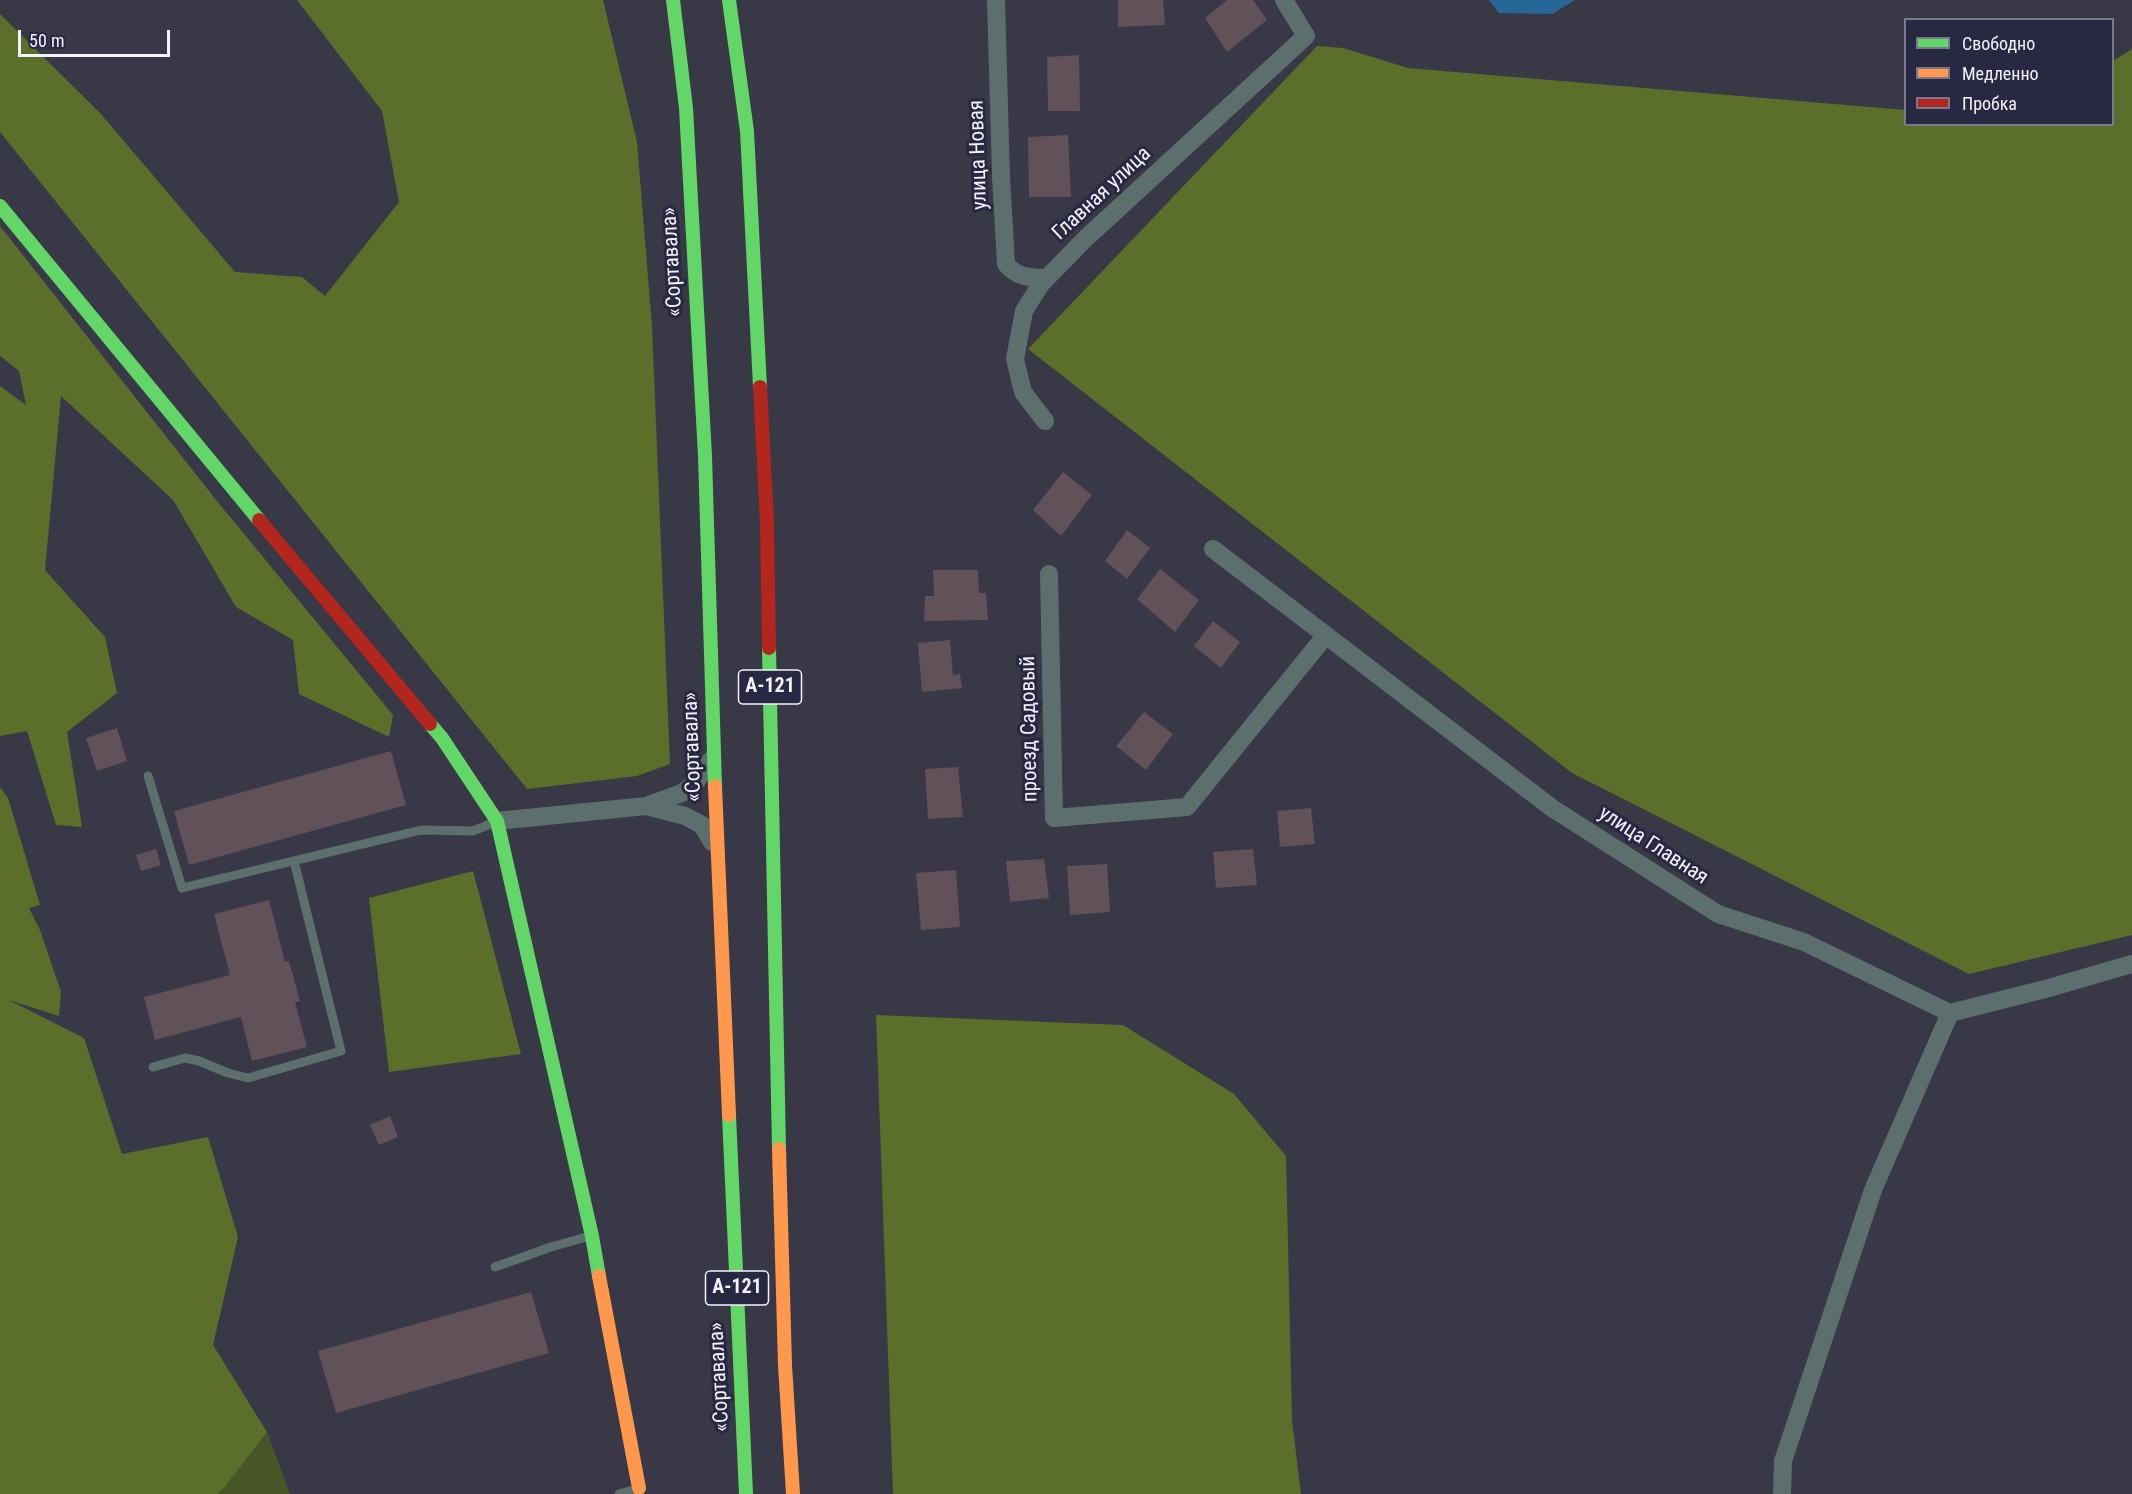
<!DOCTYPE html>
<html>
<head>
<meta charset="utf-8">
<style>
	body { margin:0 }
	#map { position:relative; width:2132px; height:1494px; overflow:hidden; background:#383847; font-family:"Roboto Condensed",sans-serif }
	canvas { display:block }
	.legend { position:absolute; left:1904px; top:18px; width:210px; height:108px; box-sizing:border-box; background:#292842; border:2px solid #79798d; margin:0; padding:8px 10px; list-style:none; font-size:18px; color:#f2f2fd }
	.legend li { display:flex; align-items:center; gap:12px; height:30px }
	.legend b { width:30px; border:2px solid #79798d }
	.scale { position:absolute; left:18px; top:30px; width:152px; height:27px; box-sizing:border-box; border:3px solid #f2f2fd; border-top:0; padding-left:8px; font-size:18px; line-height:21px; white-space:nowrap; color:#f2f2fd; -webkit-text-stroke:4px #292842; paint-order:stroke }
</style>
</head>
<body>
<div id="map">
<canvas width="2132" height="1494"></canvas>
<ul class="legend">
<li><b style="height:8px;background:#63d668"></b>Свободно</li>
<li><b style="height:8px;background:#ff974d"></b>Медленно</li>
<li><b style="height:8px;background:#b3261e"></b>Пробка</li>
</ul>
<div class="scale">50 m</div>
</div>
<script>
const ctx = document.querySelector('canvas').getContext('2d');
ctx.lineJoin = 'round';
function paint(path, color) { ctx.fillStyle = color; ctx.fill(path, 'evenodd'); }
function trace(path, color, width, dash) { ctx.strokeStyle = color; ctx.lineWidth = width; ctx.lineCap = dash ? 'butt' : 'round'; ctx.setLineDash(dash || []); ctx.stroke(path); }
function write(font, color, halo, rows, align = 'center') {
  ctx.font = font + ' "Roboto Condensed",sans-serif'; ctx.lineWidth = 6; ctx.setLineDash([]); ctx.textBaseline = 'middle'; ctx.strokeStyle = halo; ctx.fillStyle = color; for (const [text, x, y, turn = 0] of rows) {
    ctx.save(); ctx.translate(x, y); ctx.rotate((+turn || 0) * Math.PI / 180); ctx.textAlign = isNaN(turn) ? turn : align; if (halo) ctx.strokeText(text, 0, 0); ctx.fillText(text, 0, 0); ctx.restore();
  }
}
paint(new Path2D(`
	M 267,1432 L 290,1494 L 217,1494 L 224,1488 Z`), '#485524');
paint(new Path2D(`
	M 297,0 L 603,0 L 637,142 L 652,326 L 670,764 L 637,776 L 527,789 L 0,132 L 0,14 L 101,114 L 235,272 L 302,277 L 325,296 L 399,202 L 382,111 Z
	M 1317,46 L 1343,48 L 1408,68 L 1905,110 L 1906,124 L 2112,124 L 2113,61 L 2132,49 L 2132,935 L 1969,974 L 1572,773 L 1028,349 Z
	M 0,226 L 217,501 L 393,715 L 389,737 L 299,694 L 293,640 L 236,607 L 173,500 L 61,396 L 45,570 L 105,637 L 117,693 L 67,732 L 82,827 L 56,825 L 27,731 L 0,736 L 0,386 L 26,405 L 19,371 L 0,356 Z
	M 0,787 L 8,798 L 40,905 L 29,908 L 40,930 L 61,992 L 59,1016 L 9,1000 L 84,1038 L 122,1154 L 208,1137 L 238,1237 L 213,1345 L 267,1432 L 224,1488 L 217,1494 L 0,1494 Z
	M 473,871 L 521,1054 L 389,1072 L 369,898 Z
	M 876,1015 L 1123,1025 L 1234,1094 L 1286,1156 L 1292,1420 L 1301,1494 L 893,1494 Z`), '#5b6e2a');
paint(new Path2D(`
	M 1489,0 L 1575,0 L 1552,14 L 1499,13 Z`), '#276798');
paint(new Path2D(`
	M 1118,0 L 1163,0 L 1165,25 L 1118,27 Z
	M 1227,0 L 1253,0 L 1267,20 L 1227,52 L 1205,18 Z
	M 1079,55 L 1080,111 L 1048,111 L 1047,57 Z
	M 1068,135 L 1071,197 L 1029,197 L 1028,137 Z
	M 1063,472 L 1092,495 L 1061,536 L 1033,510 Z
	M 1127,530 L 1150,548 L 1127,579 L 1105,561 Z
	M 1160,569 L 1199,600 L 1175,632 L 1137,599 Z
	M 933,570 L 978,570 L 979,593 L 986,593 L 988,620 L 924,621 L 925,596 L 934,596 Z
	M 1213,621 L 1240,642 L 1221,668 L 1194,646 Z
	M 950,640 L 953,675 L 960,674 L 962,688 L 922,692 L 918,643 Z
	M 1144,712 L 1173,734 L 1146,770 L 1116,746 Z
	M 117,728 L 127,761 L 97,771 L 86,738 Z
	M 391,751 L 406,805 L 189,865 L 174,811 Z
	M 958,767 L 963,817 L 928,819 L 925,769 Z
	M 1311,808 L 1315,844 L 1280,847 L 1277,811 Z
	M 156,849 L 161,865 L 141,871 L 136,855 Z
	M 1253,849 L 1257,885 L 1216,888 L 1213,852 Z
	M 1044,859 L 1049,898 L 1010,902 L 1006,861 Z
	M 1107,864 L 1110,912 L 1070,915 L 1067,866 Z
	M 956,870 L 960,927 L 921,930 L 916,873 Z
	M 269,900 L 285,962 L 289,961 L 300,1001 L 295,1002 L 307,1047 L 252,1061 L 241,1017 L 155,1040 L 144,997 L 230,975 L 214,914 Z
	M 390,1116 L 398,1137 L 379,1145 L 370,1125 Z
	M 531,1292 L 549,1353 L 336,1413 L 318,1351 Z`), '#615158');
trace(new Path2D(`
	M 148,776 L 182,888 L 421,830 L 473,831 L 495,822
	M 153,1067 L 185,1058 L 199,1061 L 228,1073 L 248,1078 L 341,1051 L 294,861
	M 495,1267 L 551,1247 L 590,1236
	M 619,1494 L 637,1489`), '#5c6f6c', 9);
trace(new Path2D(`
	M 996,0 L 1001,176 L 1006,264 C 1017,278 1030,277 1046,278
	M 1045,421 L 1023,392 L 1015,359 L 1024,311 L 1041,284 L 1085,239 L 1306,36 L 1284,0
	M 1213,549 L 1552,808 L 1718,914 L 1804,942 L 1950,1013 L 2049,988 L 2132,964
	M 1049,574 L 1054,818 L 1187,807 L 1326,635
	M 646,806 L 685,816 L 702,825 L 712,842
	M 497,821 L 646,806 L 682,793 L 695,783 L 711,760
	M 1782,1494 L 1783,1461 L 1873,1190 L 1950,1013`), '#5c6f6c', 18);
trace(new Path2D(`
	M 673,0 L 686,108 L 705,456 L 715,786
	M 729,0 L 747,131 L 760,387
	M 0,206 L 259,520
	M 769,648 L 779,1149
	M 430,724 L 442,738 L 497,821 L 592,1236 L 599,1276
	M 729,1115 L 746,1494`), '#63d668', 14);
trace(new Path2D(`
	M 715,786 L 729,1115
	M 779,1149 L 785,1365 L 793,1494
	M 599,1276 L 639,1488`), '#ff974d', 14);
trace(new Path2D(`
	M 760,387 L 767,522 L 769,648
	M 259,520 L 430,724`), '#b3261e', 14);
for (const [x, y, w] of [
	[770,687,63],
	[737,1288,63]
]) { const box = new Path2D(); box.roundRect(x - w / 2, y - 17, w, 34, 4.5); ctx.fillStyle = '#292842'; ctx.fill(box); trace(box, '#f2f2fd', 1.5); }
write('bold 20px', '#f2f2fd', null, [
	["А-121",770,687],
	["А-121",737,1288]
]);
write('21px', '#f2f2fd', '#292842', [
	["улица Новая",979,155,-92],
	["Главная улица",1102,194,-43],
	["«Сортавала»",673,262,-93],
	["проезд Садовый",1030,729,-91],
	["«Сортавала»",693,747,-92],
	["улица Главная",1653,846,33],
	["«Сортавала»",720,1377,-93]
]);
</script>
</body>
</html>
